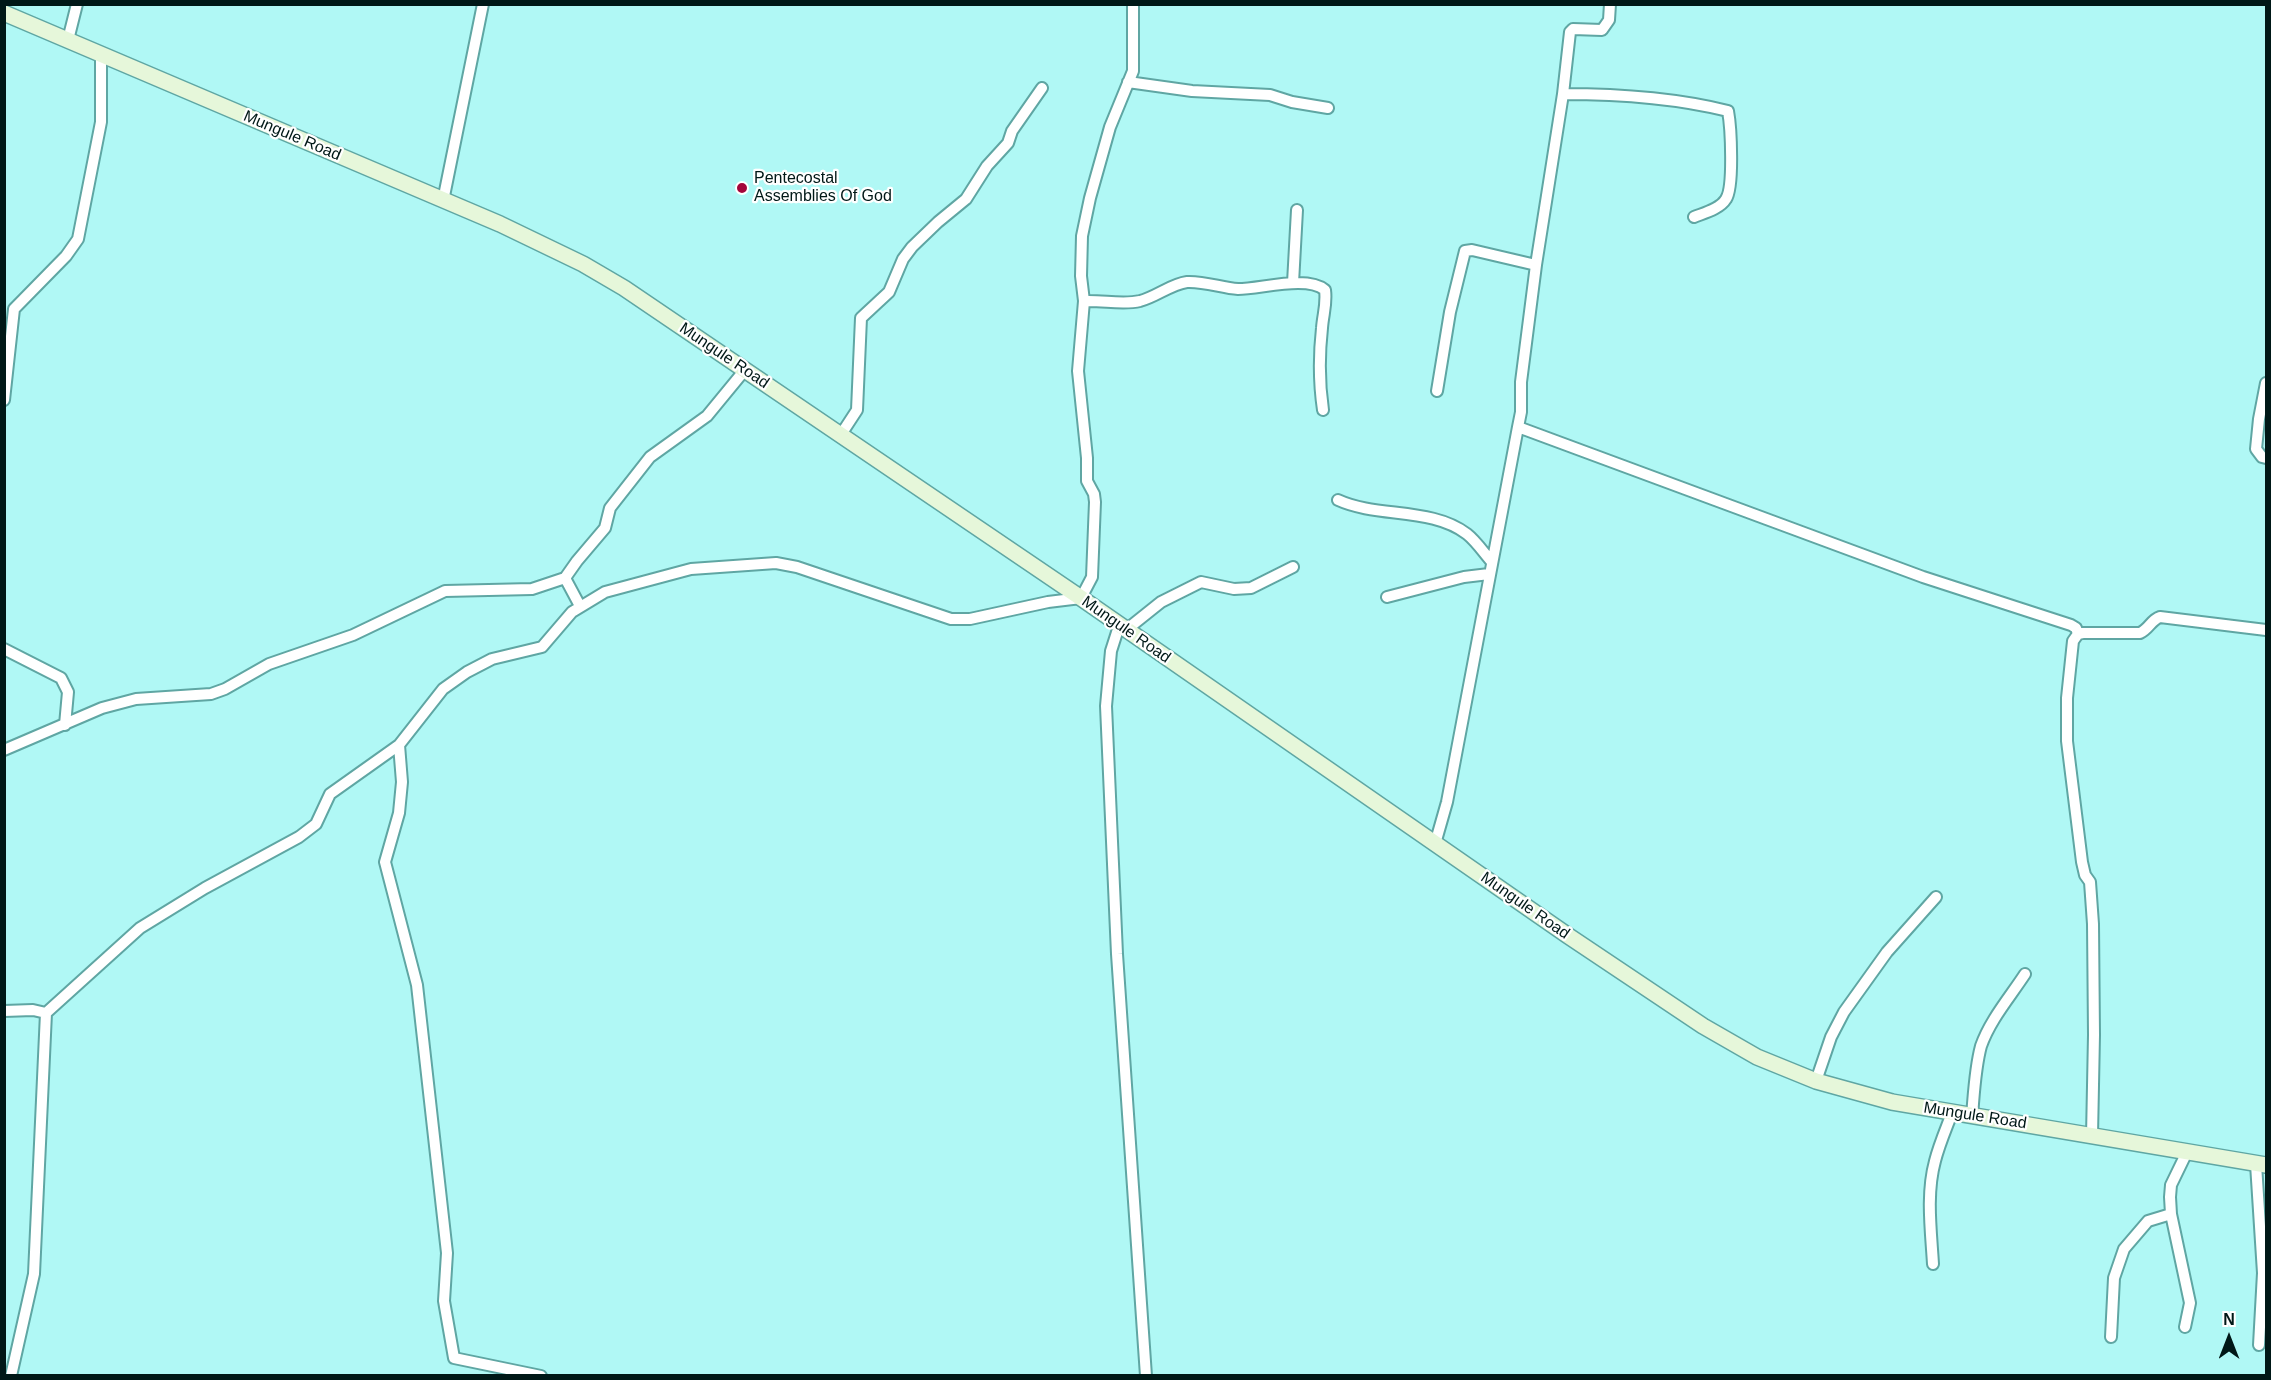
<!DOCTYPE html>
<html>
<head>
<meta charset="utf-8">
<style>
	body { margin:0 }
	#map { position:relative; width:2271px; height:1380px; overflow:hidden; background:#b0f8f5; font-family:Arial,sans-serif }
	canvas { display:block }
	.frame { position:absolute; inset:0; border:6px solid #001817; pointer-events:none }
	.north { position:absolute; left:2199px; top:1308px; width:60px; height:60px; -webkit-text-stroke:4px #fff; paint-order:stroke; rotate:0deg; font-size:16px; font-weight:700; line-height:24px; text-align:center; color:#001817 }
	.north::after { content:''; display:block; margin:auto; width:21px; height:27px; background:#001817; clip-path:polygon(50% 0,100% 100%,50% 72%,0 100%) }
</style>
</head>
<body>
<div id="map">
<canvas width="2271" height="1380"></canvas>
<div class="frame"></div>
<div class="north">N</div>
</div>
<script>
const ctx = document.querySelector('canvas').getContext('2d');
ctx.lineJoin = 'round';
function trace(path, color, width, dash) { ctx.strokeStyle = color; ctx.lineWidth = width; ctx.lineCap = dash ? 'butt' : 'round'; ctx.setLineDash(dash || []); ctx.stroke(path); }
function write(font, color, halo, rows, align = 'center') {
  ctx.font = font + ' Arial,sans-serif'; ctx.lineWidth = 4.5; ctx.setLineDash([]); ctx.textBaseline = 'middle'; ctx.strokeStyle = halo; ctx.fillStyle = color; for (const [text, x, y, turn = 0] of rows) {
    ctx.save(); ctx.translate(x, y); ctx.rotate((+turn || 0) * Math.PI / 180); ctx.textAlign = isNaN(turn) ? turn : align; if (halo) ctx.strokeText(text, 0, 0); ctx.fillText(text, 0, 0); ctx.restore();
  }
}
const street = new Path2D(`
	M 68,40 L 77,4
	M 1128,82 L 1192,91 L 1270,95 L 1292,102 L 1328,108
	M 1563,94 C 1616,94 1676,98 1728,111 C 1731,127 1734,187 1726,199 C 1720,209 1704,213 1694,217
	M 443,201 L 483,4
	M 1293,283 L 1297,210
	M 1084,301 C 1103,300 1122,305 1140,301 C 1156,297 1171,284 1187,282 C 1204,281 1222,288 1238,289 C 1261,289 1307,275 1325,290 C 1327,304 1323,314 1322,328 C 1319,355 1319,383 1323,410
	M 2266,383 L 2259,419 L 2256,449 L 2262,457 L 2266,458
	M 1437,391 L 1450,312 L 1465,251 L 1472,250 L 1536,265
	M 4,400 L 14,309 L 66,256 L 78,239 L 101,122 L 101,54
	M 1518,427 L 1923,577 L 2071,625 L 2076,628 L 2078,634
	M 840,436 L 857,410 L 861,318 L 889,292 L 903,259 L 912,247 L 938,222 L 966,199 L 987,166 L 1008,143 L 1012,131 L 1042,88
	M 1338,500 C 1377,518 1432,507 1467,534 C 1476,541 1484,553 1492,562
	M 565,578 L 580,606
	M 1387,597 L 1464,577 L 1489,574
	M 1119,626 L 1111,651 L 1106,706 L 1117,954 L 1146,1376
	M 1126,630 L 1161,602 L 1201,582 L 1234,589 L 1251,588 L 1293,567
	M 4,649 L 61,678 L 68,692 L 65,725
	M 399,745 L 402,782 L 399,813 L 385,862 L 417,985 L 447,1253 L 444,1301 L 454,1358 L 541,1376
	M 4,750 L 102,708 L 136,699 L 211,694 L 225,689 L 269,664 L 353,635 L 445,591 L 532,589 L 565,578 L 577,561 L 605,528 L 610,508 L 650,457 L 707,416 L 744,371
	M 1435,844 L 1447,802 L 1518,427 L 1521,412 L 1521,382 L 1536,265 L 1563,94 L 1570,32 L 1573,29 L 1602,30 L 1609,20 L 1610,4
	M 4,1011 L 33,1010 L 46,1013
	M 1816,1081 L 1831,1037 L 1844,1012 L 1887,952 L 1936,897
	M 1972,1116 C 1974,1093 1975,1068 1981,1046 C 1990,1020 2010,997 2025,974
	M 2092,1136 L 2094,1035 L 2093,924 L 2090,882 L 2085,875 L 2082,862 L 2067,741 L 2067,698 L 2073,641 L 2078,634 L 2083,633 L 2140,633 C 2149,629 2151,620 2160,617 L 2266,630
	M 2256,1164 L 2263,1273 L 2259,1345
	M 1933,1264 C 1931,1230 1926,1194 1935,1161 C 1939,1145 1946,1129 1952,1113
	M 2185,1327 L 2190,1303 L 2171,1214 L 2170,1197 L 2171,1185 L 2187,1152
	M 2111,1337 L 2114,1278 L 2124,1249 L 2148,1221 L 2171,1214
	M 11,1376 L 34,1274 L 46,1013 L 140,928 L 205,888 L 299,837 L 316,824 L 330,794 L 399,745 L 443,689 L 467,672 L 492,659 L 542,647 L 572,612 L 605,592 L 691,569 L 776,563 L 797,567 L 951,619 L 970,619 L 1048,602 L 1081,598 L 1092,577 L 1095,502 L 1094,494 L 1087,481 L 1087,458 L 1078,371 L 1084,301 L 1081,276 L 1082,236 L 1090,198 L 1110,127 L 1133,71 L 1133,4`);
const secondary = new Path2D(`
	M 4,13 L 500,224 L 583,264 L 624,288 L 1081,598 L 1567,935 L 1703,1026 L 1757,1057 L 1816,1081 L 1892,1102 L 2266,1165`);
trace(street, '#5fa6a3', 14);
trace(secondary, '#5fa6a3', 18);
trace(street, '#fff', 10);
trace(secondary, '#e6f7da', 15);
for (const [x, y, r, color] of [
	[742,188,6,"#a3053a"]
]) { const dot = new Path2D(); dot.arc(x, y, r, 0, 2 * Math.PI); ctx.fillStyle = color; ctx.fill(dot); trace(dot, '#fff', 2); }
write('16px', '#001817', '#fff', [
	["Mungule Road",292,136,23],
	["Mungule Road",724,356,34],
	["Mungule Road",1126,630,35],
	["Mungule Road",1525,906,35],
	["Mungule Road",1975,1116,9]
]);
write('16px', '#001817', '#fff', [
	["Pentecostal",754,179],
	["Assemblies Of God",754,197]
], 'left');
</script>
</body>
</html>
